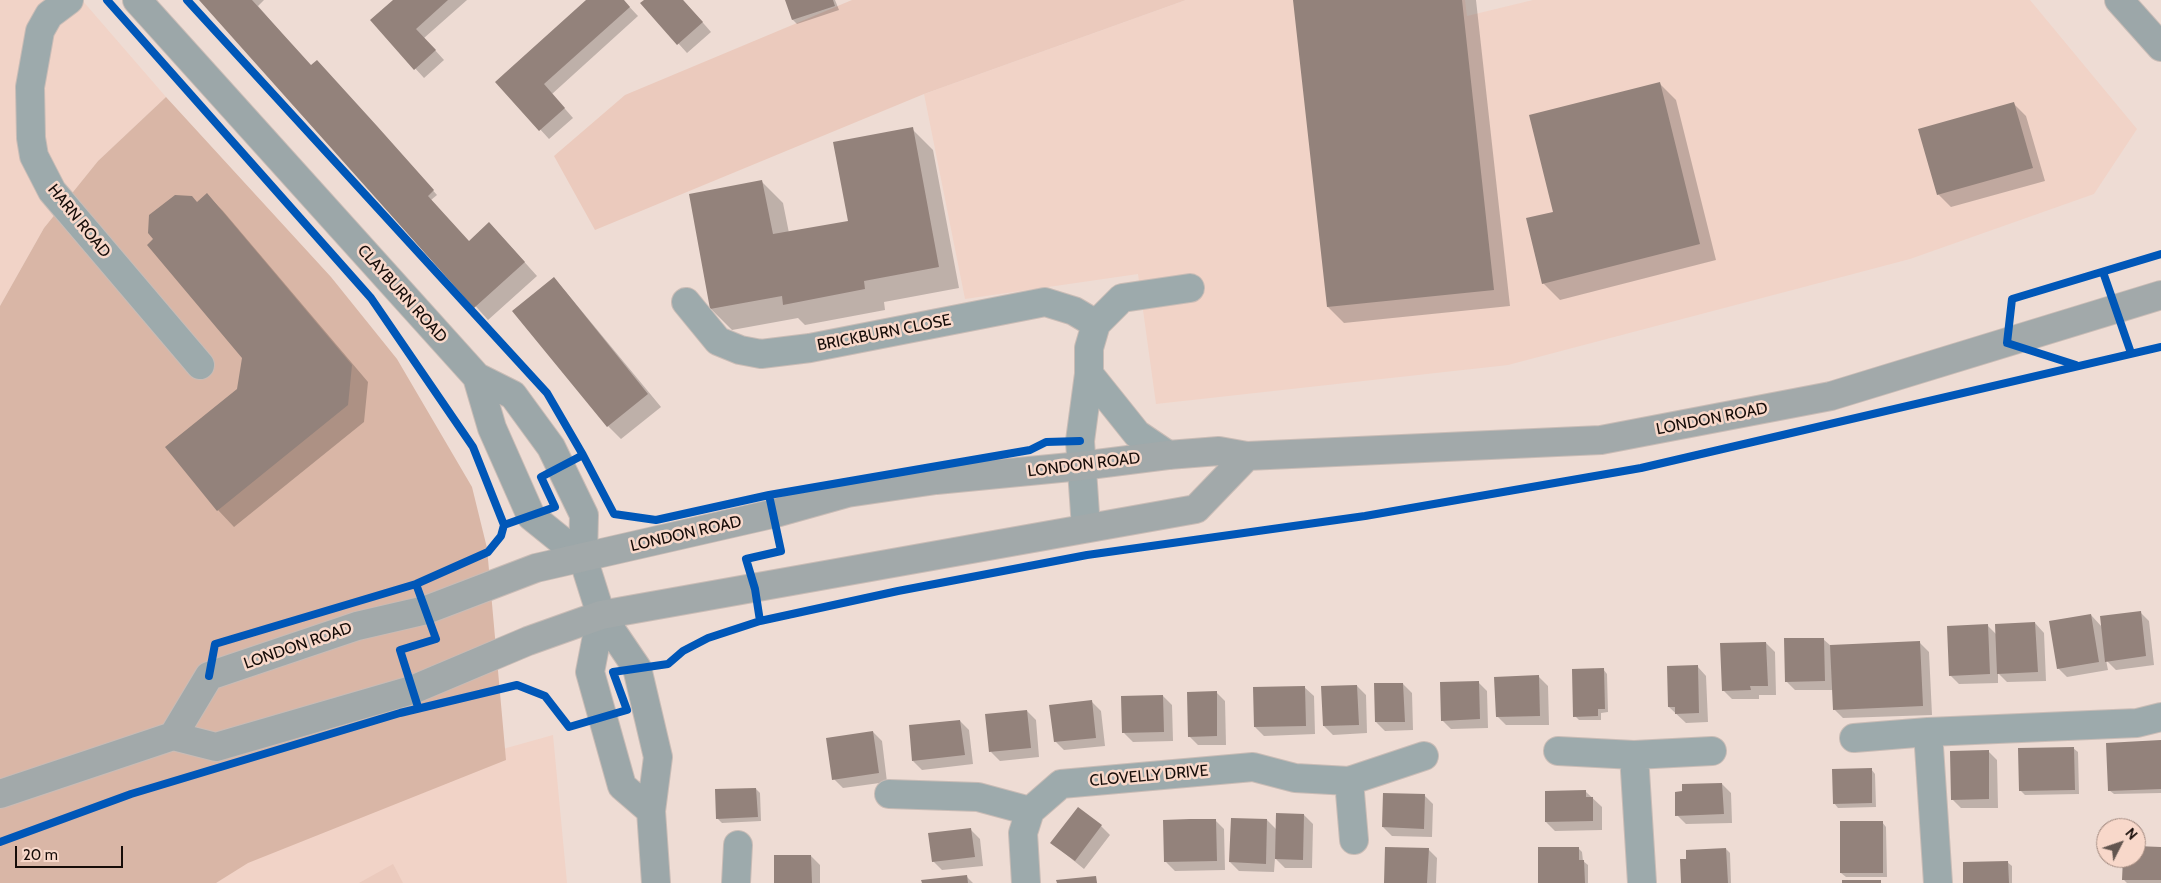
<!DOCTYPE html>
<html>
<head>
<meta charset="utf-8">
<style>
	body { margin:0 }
	#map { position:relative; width:2161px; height:883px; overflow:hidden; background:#eedcd4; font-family:Cabin,sans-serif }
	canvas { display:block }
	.north { position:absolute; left:2096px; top:818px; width:50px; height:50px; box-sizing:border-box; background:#f8d8ca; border:1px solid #9e867c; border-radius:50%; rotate:49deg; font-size:14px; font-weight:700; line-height:20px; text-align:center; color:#160c08 }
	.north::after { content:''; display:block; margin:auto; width:18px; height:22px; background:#62554f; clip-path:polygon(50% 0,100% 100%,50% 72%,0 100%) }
	.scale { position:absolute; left:15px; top:846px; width:108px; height:22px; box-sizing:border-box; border:2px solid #160c08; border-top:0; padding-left:6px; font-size:15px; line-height:18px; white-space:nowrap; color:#160c08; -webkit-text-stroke:4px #f8d8ca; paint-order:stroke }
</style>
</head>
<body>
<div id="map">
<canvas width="2161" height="883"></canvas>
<div class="north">N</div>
<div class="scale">20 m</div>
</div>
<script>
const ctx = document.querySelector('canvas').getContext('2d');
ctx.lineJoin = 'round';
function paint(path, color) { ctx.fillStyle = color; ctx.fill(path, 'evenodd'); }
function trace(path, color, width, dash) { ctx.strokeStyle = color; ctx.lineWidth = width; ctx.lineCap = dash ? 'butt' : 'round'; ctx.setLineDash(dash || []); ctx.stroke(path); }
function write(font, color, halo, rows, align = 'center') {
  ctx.font = font + ' Cabin,sans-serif'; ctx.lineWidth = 5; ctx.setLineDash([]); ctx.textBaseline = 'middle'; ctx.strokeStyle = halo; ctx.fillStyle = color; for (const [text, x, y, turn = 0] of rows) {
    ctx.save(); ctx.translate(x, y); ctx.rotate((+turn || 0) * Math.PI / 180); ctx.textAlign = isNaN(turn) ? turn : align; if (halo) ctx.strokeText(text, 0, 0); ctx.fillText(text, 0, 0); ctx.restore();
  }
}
paint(new Path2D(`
	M 0,0 L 82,0 L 166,97 L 98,161 L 44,228 L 0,306 Z
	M 1186,0 L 1465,0 L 1467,16 L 1533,0 L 2030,0 L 2137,129 L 2094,194 L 1910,259 L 1508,365 L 1156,404 L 1138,274 L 965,299 L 924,94 Z
	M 553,735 L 567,883 L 24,883 Z`), '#f1d3c7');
paint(new Path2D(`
	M 852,0 L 1186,0 L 924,94 L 595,230 L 554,156 L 625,95 Z
	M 393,864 L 403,883 L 359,883 Z`), '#ebcabd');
paint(new Path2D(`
	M 166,97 L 331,277 L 397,359 L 472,487 L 487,548 L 506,760 L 248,863 L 216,883 L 0,883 L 0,306 L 44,228 L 98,161 Z`), '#d9b6a6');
paint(new Path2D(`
	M 201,0 L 264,0 L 258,6 L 311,67 L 385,136 L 437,195 L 431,200 L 469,242 L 502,237 L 537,276 L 488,320 Z
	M 395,0 L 467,0 L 424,38 L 444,60 L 424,78 L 372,21 Z
	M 588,0 L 623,0 L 638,16 L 552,94 L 573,118 L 549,139 L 497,82 Z
	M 646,0 L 683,0 L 711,32 L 687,53 L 642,3 Z
	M 786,0 L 835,0 L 839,10 L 797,24 L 793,20 Z
	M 1294,0 L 1476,0 L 1510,306 L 1344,323 L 1328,307 Z
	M 1659,83 L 1676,100 L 1716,260 L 1560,300 L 1543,283 L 1555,213 Z
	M 2013,103 L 2026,116 L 2045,181 L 1951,207 L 1938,194 Z
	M 912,129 L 933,150 L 959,288 L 884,302 L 885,310 L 805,325 L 798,318 L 732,330 L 711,309 L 690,195 L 762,182 L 783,203 L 789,233 L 849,222 Z
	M 207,195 L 223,211 L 368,382 L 364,422 L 234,527 L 218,510 L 243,358 L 155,239 Z
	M 553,279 L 566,292 L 661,407 L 621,439 L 608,426 L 514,311 Z
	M 2140,612 L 2149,621 L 2154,665 L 2116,670 L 2106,660 L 2108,670 L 2067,677 L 2058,668 L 2091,615 L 2102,627 Z
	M 2035,623 L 2044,633 L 2046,681 L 2007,682 L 1998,673 L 1998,683 L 1959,684 L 1950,675 L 1987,625 L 1996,634 Z
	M 1823,639 L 1831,646 L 1920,643 L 1929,652 L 1932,715 L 1843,718 L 1834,709 L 1833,690 L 1795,690 L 1786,681 Z
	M 1766,643 L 1775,652 L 1776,695 L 1759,695 L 1759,699 L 1732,699 L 1723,690 Z
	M 1697,666 L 1706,676 L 1708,722 L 1686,723 L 1669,707 Z
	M 1603,669 L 1607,674 L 1608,712 L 1601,713 L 1601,720 L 1579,720 L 1575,716 Z
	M 1539,677 L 1548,686 L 1549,725 L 1506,725 L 1497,716 Z
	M 1478,682 L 1487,691 L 1488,728 L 1451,729 L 1442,720 Z
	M 1403,684 L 1412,693 L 1413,730 L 1385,731 L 1376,722 Z
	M 1357,686 L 1366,695 L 1367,733 L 1333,735 L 1324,726 Z
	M 1304,687 L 1314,696 L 1315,734 L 1264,736 L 1255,727 Z
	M 1216,692 L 1225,701 L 1226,745 L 1198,745 L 1189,736 Z
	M 1163,696 L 1172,705 L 1173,741 L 1133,742 L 1124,733 Z
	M 1092,702 L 1101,711 L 1105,746 L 1064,750 L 1055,741 Z
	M 1027,711 L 1036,720 L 1039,757 L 1000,761 L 991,752 Z
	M 960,721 L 969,730 L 973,764 L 922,770 L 913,761 Z
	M 873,732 L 882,741 L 887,782 L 843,788 L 834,779 Z
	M 2161,742 L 2161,793 L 2114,794 L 2109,790 Z
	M 2073,748 L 2078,752 L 2079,794 L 2025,795 L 2020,790 Z
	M 1988,751 L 1997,760 L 1998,808 L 1961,808 L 1952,799 Z
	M 1871,769 L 1875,774 L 1876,807 L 1838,808 L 1834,803 Z
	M 1722,784 L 1731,793 L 1732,823 L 1686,824 L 1677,815 Z
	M 756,789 L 760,793 L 761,821 L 722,823 L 717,818 Z
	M 1585,791 L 1602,807 L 1602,830 L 1555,831 L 1546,822 Z
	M 1424,795 L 1433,804 L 1432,837 L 1392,836 L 1383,827 Z
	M 1304,815 L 1313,824 L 1312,868 L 1285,868 L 1275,858 L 1274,872 L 1239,871 L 1230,862 L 1267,820 L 1277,830 Z
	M 1215,820 L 1224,829 L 1225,870 L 1175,871 L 1166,862 Z
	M 1882,822 L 1886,827 L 1887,877 L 1846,877 L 1841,873 Z
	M 1101,826 L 1110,835 L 1084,869 L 1052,843 Z
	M 971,830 L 980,839 L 983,866 L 942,870 L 933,861 Z
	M 1578,848 L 1582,852 L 1583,861 L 1588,865 L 1588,883 L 1539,883 Z
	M 2136,848 L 2161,848 L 2161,883 L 2127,883 L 2124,880 L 2124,858 L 2136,858 Z
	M 1428,849 L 1437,858 L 1436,883 L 1385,883 Z
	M 1726,849 L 1730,853 L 1731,883 L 1682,883 Z
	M 811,856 L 820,865 L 820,883 L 776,883 Z
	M 2007,862 L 2012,866 L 2012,883 L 1965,883 Z
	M 967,877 L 973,883 L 923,883 Z`), '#0003');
paint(new Path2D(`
	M 199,0 L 252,0 L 311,65 L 317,60 L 377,126 L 434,190 L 428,196 L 469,241 L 489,222 L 525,262 L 474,308 Z
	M 393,0 L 448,0 L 416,29 L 436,50 L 414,70 L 370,20 Z
	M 586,0 L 624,0 L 630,7 L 544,84 L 565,108 L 539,131 L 495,82 Z
	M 644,0 L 683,0 L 703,22 L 677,45 L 640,3 Z
	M 785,0 L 833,0 L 835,6 L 792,20 Z
	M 1293,0 L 1462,0 L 1494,290 L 1327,307 Z
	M 1660,82 L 1700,244 L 1542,284 L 1526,218 L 1553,212 L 1529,115 Z
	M 2014,102 L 2033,168 L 1937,195 L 1918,129 Z
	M 913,127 L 939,267 L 864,281 L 865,289 L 783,305 L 782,296 L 710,309 L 689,194 L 762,180 L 773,234 L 848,221 L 833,142 Z
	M 207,193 L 352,365 L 348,405 L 217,511 L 165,447 L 237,389 L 242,358 L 147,245 L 153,239 L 148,233 L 149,215 L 175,195 L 192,196 L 197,202 Z
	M 554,277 L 648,394 L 607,427 L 512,311 Z
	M 2141,611 L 2146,656 L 2105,662 L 2100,616 Z
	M 2091,614 L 2099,662 L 2057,669 L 2049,621 Z
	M 2035,622 L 2038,672 L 1997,674 L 1995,624 Z
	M 1988,624 L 1990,674 L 1949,676 L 1947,626 Z
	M 1784,638 L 1824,638 L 1825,681 L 1785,682 Z
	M 1920,641 L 1923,706 L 1833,710 L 1830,645 Z
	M 1766,642 L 1768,686 L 1750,686 L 1751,690 L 1722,691 L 1720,643 Z
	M 1698,665 L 1699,713 L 1675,714 L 1675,707 L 1668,707 L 1667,666 Z
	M 1604,668 L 1605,709 L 1598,709 L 1598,716 L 1573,717 L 1572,669 Z
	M 1539,675 L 1540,716 L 1496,717 L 1494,677 Z
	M 1479,681 L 1480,719 L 1441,721 L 1440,682 Z
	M 1374,683 L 1403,683 L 1405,722 L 1375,722 Z
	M 1357,685 L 1359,725 L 1323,726 L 1321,686 Z
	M 1305,686 L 1306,726 L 1254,727 L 1253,687 Z
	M 1217,691 L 1217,736 L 1188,737 L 1187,692 Z
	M 1163,695 L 1164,732 L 1122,733 L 1121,696 Z
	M 1092,700 L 1096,738 L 1054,742 L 1049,705 Z
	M 1027,710 L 1031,748 L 989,752 L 985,714 Z
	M 960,720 L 965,755 L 912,761 L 909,725 Z
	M 873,731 L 879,773 L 832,780 L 826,738 Z
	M 2161,740 L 2161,789 L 2108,791 L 2106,743 Z
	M 2074,747 L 2075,790 L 2019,791 L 2018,748 Z
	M 1989,750 L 1989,799 L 1951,800 L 1950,751 Z
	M 1872,768 L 1872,803 L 1833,804 L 1832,769 Z
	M 1722,783 L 1724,814 L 1675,816 L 1675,792 L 1682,791 L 1682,784 Z
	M 756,788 L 758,817 L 716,819 L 715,789 Z
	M 1586,790 L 1586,797 L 1593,797 L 1593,821 L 1545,822 L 1545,791 Z
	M 1383,793 L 1425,794 L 1424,829 L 1382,827 Z
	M 1078,807 L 1102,825 L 1075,861 L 1050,843 Z
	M 1276,813 L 1304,814 L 1303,860 L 1275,859 Z
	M 1231,818 L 1267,819 L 1266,864 L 1229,862 Z
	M 1190,819 L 1216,819 L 1217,861 L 1164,862 L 1163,820 Z
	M 1840,821 L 1883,821 L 1883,873 L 1840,873 Z
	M 971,828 L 975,857 L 932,862 L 928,833 Z
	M 2136,846 L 2161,847 L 2161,880 L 2122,880 L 2123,858 L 2136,858 Z
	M 1385,847 L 1429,848 L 1427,883 L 1384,883 Z
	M 1538,847 L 1579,847 L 1579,860 L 1584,860 L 1585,883 L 1538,883 Z
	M 1726,848 L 1728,883 L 1681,883 L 1680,859 L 1686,859 L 1686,850 Z
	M 774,855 L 811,855 L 812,883 L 774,883 Z
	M 2008,861 L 2009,883 L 1963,883 L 1963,862 Z
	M 967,875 L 968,883 L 922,883 L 921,880 Z
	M 1096,876 L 1097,883 L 1057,883 L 1056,880 Z
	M 1842,880 L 1881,880 L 1881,883 L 1842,883 Z`), '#93827b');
const street = new Path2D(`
	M 69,0 L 49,15 L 40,31 L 30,87 L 31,138 L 34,156 L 52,191 L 200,365
	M 686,302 L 718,341 L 740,350 L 761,354 L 810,348 L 1045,302 L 1074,311 L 1096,324 L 1089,348 L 1089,374
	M 1096,324 L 1122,298 L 1190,288
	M 1086,528 L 1080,441 L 1089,374 L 1137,434 L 1168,455
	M 1928,732 L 1938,883
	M 1854,738 L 1928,732 L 2137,723 L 2161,717
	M 1558,751 L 1634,755 L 1712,751
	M 1634,755 L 1642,883
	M 1349,781 L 1354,840
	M 889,794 L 978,797 L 1030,811
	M 736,883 L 738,845
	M 1026,883 L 1023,833 L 1030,811 L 1061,784 L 1253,767 L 1295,778 L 1349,781 L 1424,756`);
const secondary = new Path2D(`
	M 137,0 L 477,377 L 513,395 L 551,447 L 584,515 L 583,558 L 601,615 L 637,668 L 658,757 L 651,811 L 656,883
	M 2119,0 L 2161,47
	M 477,377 L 492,428 L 531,516 L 583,558
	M 601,615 L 590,672 L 622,786 L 651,811`);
const primary = new Path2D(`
	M 173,736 L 209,676 L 357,626 L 426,610 L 536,568 L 772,514 L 847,493 L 936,480 L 1081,466 L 1168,455 L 1219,451 L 1247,456 L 1601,440 L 1831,396 L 2161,295
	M 0,794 L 173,736 L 216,747 L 412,690 L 528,641 L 601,615 L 1196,509 L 1247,456`);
trace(street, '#c9bcb6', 30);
trace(secondary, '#c9bcb6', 30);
trace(primary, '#c9bcb6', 30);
trace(street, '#9daaac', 28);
trace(secondary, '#9ca7a9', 28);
trace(primary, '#a2a9aa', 28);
trace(new Path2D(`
	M 107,0 L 371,298 L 473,447 L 504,525 L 501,536 L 488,552 L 416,584 L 215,644 L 209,676
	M 187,0 L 547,393 L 583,455 L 614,514 L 656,520 L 769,495 L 1030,450 L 1046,442 L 1080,441
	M 2103,272 L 2131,353
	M 2076,365 L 2007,343 L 2012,299 L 2161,254
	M 504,525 L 555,507 L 541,477 L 583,455
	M 416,584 L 436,639 L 400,650 L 418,707
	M 760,621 L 755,589 L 746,559 L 781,551 L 769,495
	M 0,842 L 131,794 L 400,713 L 517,685 L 545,696 L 569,727 L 620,712 L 627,710 L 613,672 L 668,664 L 683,651 L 708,638 L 760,621 L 898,591 L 1087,555 L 1365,516 L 1641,468 L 2161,347`), '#0057b8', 8);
write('16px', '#160c08', '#f8d8ca', [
	["HARN ROAD",79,221,51],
	["CLAYBURN ROAD",402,294,48],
	["BRICKBURN CLOSE",884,333,-11],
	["LONDON ROAD",1712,419,-11],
	["LONDON ROAD",1084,465,-7],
	["LONDON ROAD",686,534,-13],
	["LONDON ROAD",298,646,-19],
	["CLOVELLY DRIVE",1149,776,-5]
]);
</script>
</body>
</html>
